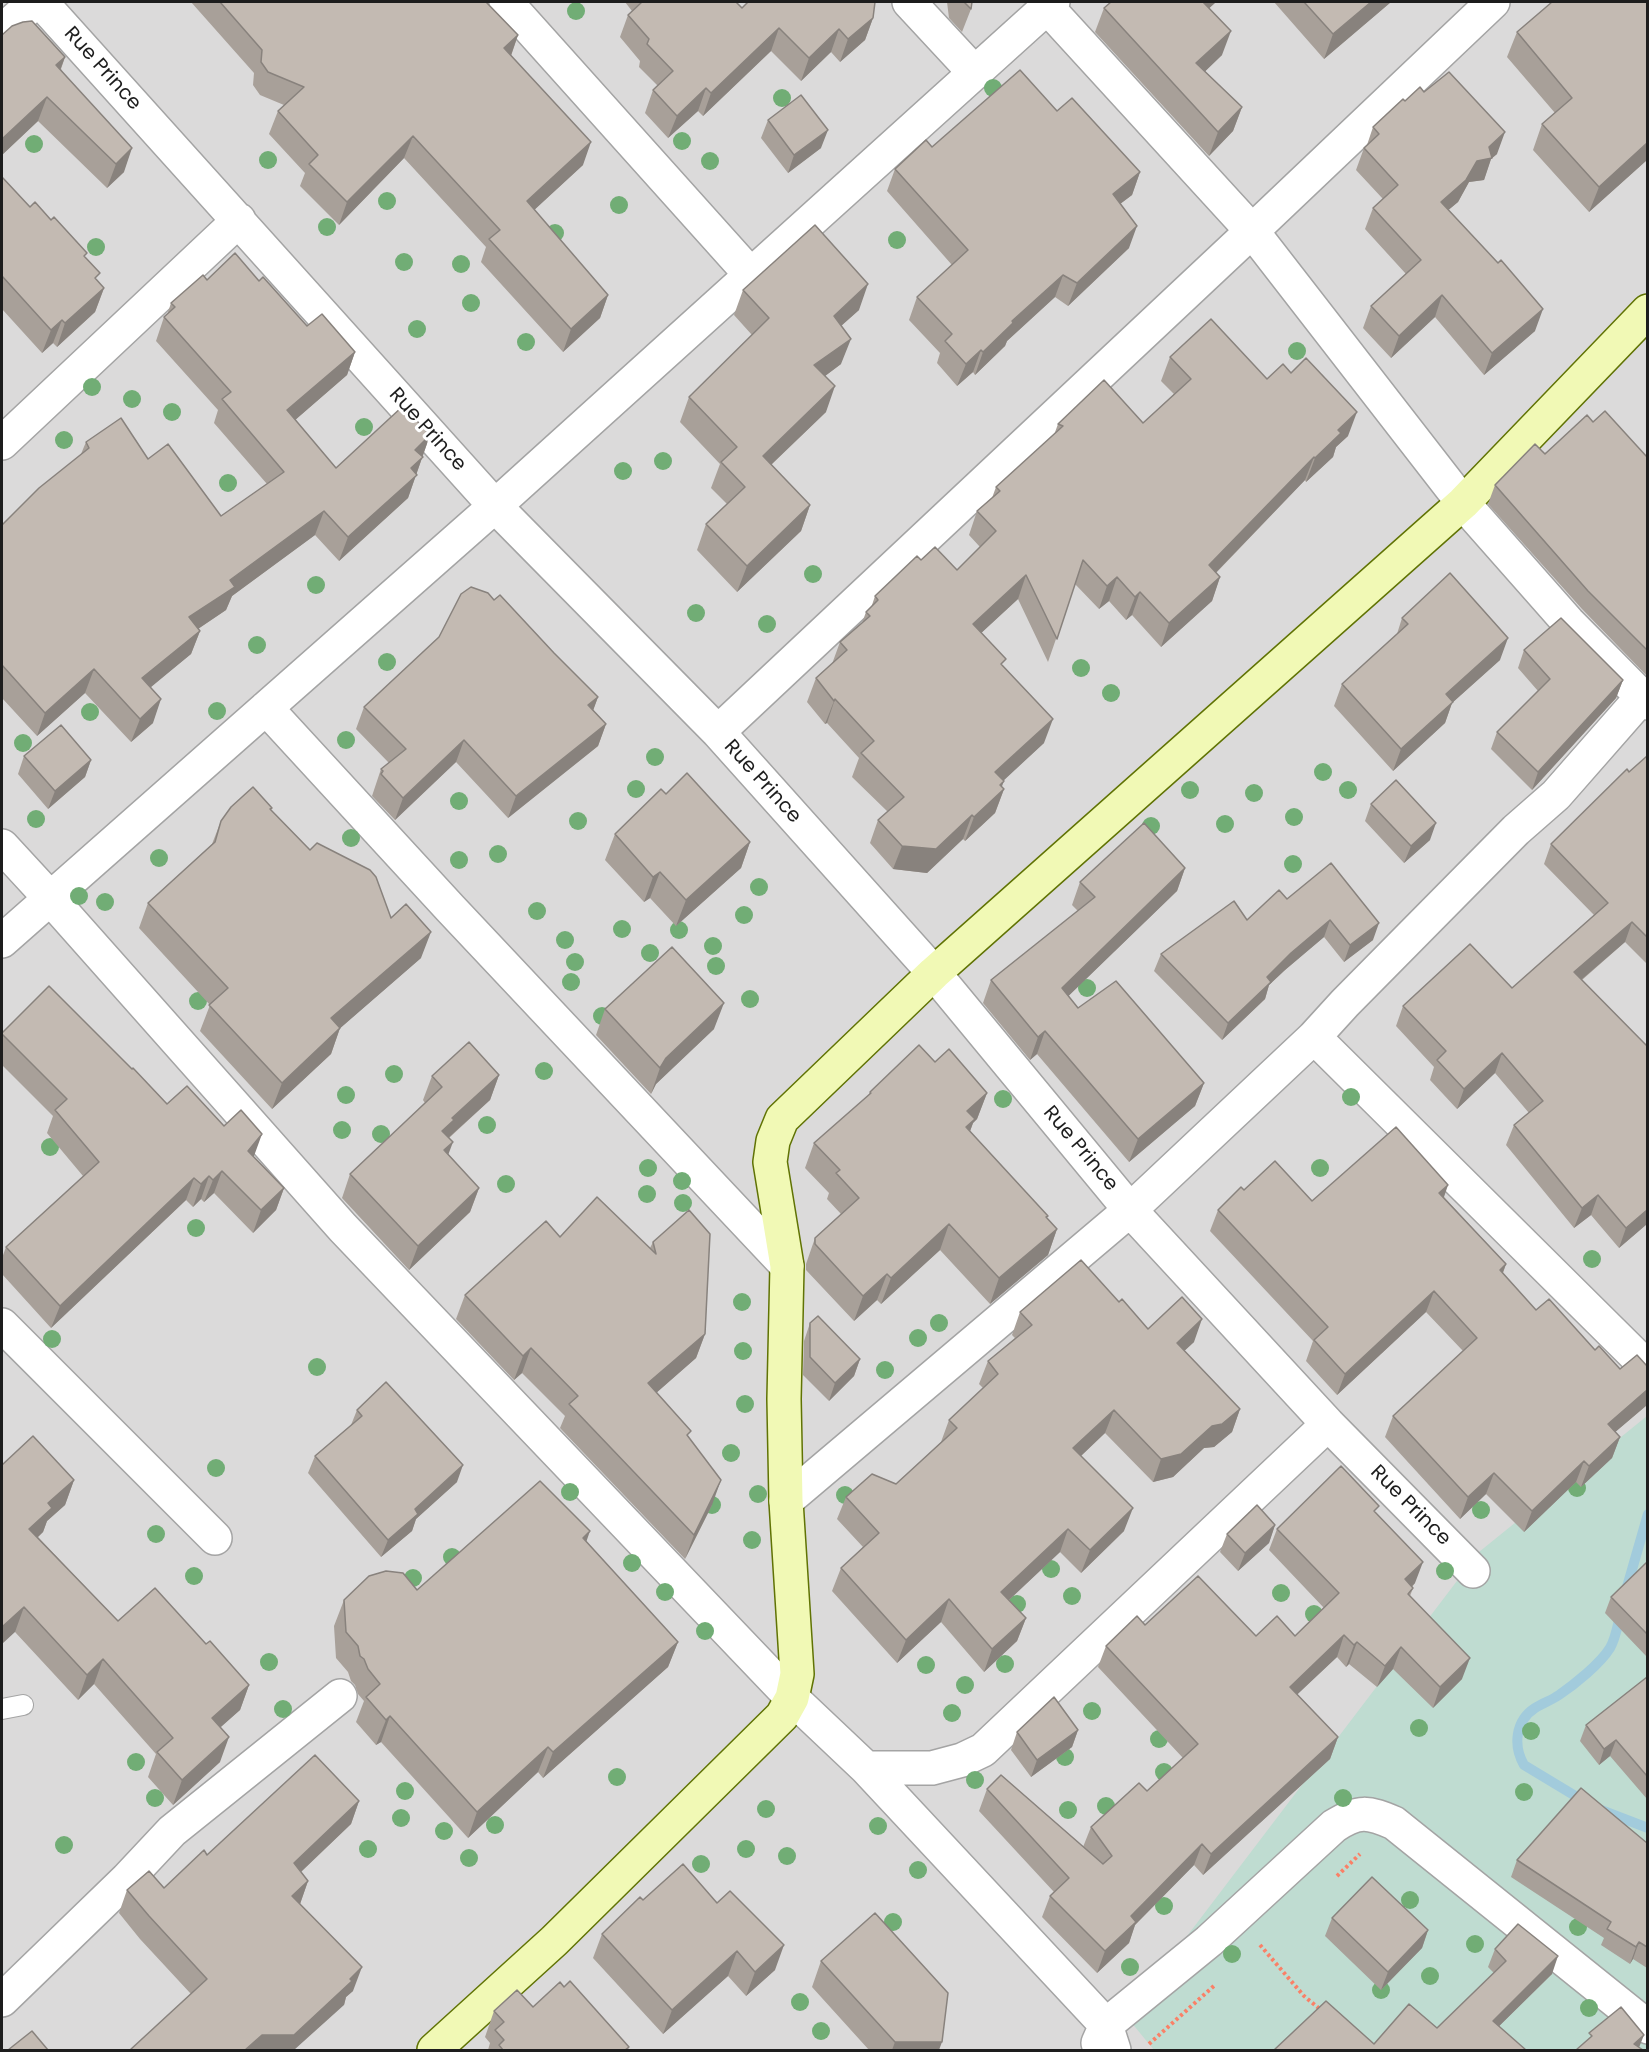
<!DOCTYPE html>
<html>
<head>
<meta charset="utf-8">
<style>
	body { margin:0 }
	#map { position:relative; width:1649px; height:2052px; overflow:hidden; background:#eeebe2; font-family:Poppins,sans-serif }
	canvas { display:block }
	.frame { position:absolute; inset:0; border:3px solid #1d1d1d; pointer-events:none }
</style>
</head>
<body>
<div id="map">
<canvas width="1649" height="2052"></canvas>
<div class="frame"></div>
</div>
<script>
const ctx = document.querySelector('canvas').getContext('2d');
ctx.lineJoin = 'round';
function paint(path, color) { ctx.fillStyle = color; ctx.fill(path, 'evenodd'); }
function trace(path, color, width, dash) { ctx.strokeStyle = color; ctx.lineWidth = width; ctx.lineCap = dash ? 'butt' : 'round'; ctx.setLineDash(dash || []); ctx.stroke(path); }
function write(font, color, halo, rows, align = 'center') {
  ctx.font = font + ' Poppins,sans-serif'; ctx.lineWidth = 6; ctx.setLineDash([]); ctx.textBaseline = 'middle'; ctx.strokeStyle = halo; ctx.fillStyle = color; for (const [text, x, y, turn = 0] of rows) {
    ctx.save(); ctx.translate(x, y); ctx.rotate((+turn || 0) * Math.PI / 180); ctx.textAlign = isNaN(turn) ? turn : align; if (halo) ctx.strokeText(text, 0, 0); ctx.fillText(text, 0, 0); ctx.restore();
  }
}
paint(new Path2D(`
	M 2,2 L 1647,2 L 1647,2050 L 2,2050 Z`), '#dbdada');
paint(new Path2D(`
	M 1647,1416 L 1647,2050 L 1154,2050 L 1112,1999 L 1181,1944 L 1479,1552 Z`), '#bfdcd1');
trace(new Path2D(`
	M 1625,1594 L 1648,1514
	M 1587,1803 L 1524,1765 C 1513,1746 1515,1721 1535,1708 C 1543,1703 1552,1700 1559,1695 C 1575,1684 1600,1664 1610,1648 C 1616,1638 1618,1623 1621,1612
	M 1601,1810 L 1648,1828`), '#a2cbdc', 10);
const lane = new Path2D(`
	M 2,1709 L 23,1705`);
const street = new Path2D(`
	M 41,2 L 495,506 L 718,732 L 934,973 L 1130,1210 L 1328,1424 L 1473,1571
	M 506,2 L 751,275
	M 909,2 L 974,72
	M 1047,7 L 1252,231 L 1463,503 L 1568,622 L 1648,703
	M 2,31 L 35,2
	M 2,443 L 239,220
	M 266,708 L 450,908 L 787,1266
	M 718,732 L 1252,231 L 1493,2
	M 2,846 L 50,898 L 343,1228 L 792,1698 L 866,1768 L 1106,2025 L 1114,2050
	M 2,941 L 495,506 L 1053,2
	M 1314,1037 L 1345,1003 L 1516,830 L 1556,795 L 1642,697
	M 2,1325 L 215,1538
	M 786,1501 L 1130,1210 L 1314,1037 L 1648,1368
	M 866,1768 L 932,1768 L 962,1760 L 983,1750 L 1328,1424
	M 2,2000 L 127,1879 L 172,1831 L 340,1696
	M 1098,2043 L 1106,2025 L 1209,1941 L 1334,1826 C 1359,1810 1368,1812 1394,1823 L 1648,2027`);
const secondary = new Path2D(`
	M 434,2050 L 554,1941 L 782,1716 L 792,1698 L 797,1674 L 786,1501 L 784,1399 L 787,1266 L 770,1162 L 773,1141 L 782,1119 L 934,973 L 1463,503 L 1648,311`);
trace(lane, '#a4a4a4', 22);
trace(street, '#a4a4a4', 36);
trace(secondary, '#607304', 36);
trace(new Path2D(`
	M 1337,1876 L 1360,1854
	M 1260,1945 L 1304,1996 L 1321,2010
	M 1149,2044 L 1215,1985`), '#fa8067', 4, [3, 3]);
trace(lane, '#fff', 20);
trace(street, '#fff', 33);
trace(secondary, '#f1f9b5', 33);
ctx.fillStyle = '#71ad75';
for (const [x, y] of [
	[576,11],
	[993,88],
	[782,98],
	[682,141],
	[34,144],
	[268,160],
	[710,161],
	[387,201],
	[619,205],
	[327,227],
	[555,233],
	[897,240],
	[96,247],
	[404,262],
	[461,264],
	[471,303],
	[417,329],
	[526,342],
	[1297,351],
	[92,387],
	[132,399],
	[172,412],
	[364,427],
	[64,440],
	[663,461],
	[623,471],
	[228,483],
	[813,574],
	[316,585],
	[696,613],
	[767,624],
	[257,645],
	[387,662],
	[1081,668],
	[1111,693],
	[217,711],
	[90,712],
	[346,740],
	[23,743],
	[655,757],
	[1323,772],
	[636,789],
	[1190,790],
	[1348,790],
	[1254,793],
	[459,801],
	[1294,817],
	[36,819],
	[578,821],
	[1225,824],
	[1151,826],
	[351,838],
	[498,854],
	[159,858],
	[459,860],
	[1293,864],
	[759,887],
	[79,896],
	[105,902],
	[537,911],
	[744,915],
	[622,929],
	[679,930],
	[565,940],
	[713,946],
	[650,953],
	[575,962],
	[716,966],
	[571,982],
	[1087,988],
	[750,999],
	[198,1001],
	[602,1016],
	[544,1071],
	[394,1074],
	[346,1095],
	[1351,1097],
	[1003,1099],
	[487,1125],
	[342,1130],
	[381,1134],
	[50,1147],
	[648,1168],
	[1320,1168],
	[682,1181],
	[506,1184],
	[647,1194],
	[683,1203],
	[196,1228],
	[1592,1259],
	[742,1302],
	[939,1323],
	[918,1338],
	[52,1339],
	[743,1351],
	[317,1367],
	[885,1370],
	[745,1404],
	[731,1453],
	[216,1468],
	[1577,1488],
	[570,1492],
	[758,1494],
	[845,1495],
	[712,1505],
	[1481,1510],
	[156,1534],
	[752,1540],
	[452,1557],
	[632,1563],
	[1051,1569],
	[1445,1571],
	[194,1576],
	[413,1578],
	[665,1592],
	[1281,1593],
	[1072,1596],
	[1017,1604],
	[1314,1614],
	[705,1631],
	[269,1662],
	[1005,1664],
	[926,1665],
	[965,1685],
	[283,1709],
	[1092,1711],
	[952,1713],
	[1419,1728],
	[1531,1731],
	[1159,1739],
	[1065,1757],
	[136,1762],
	[1164,1772],
	[617,1777],
	[975,1780],
	[405,1791],
	[1524,1792],
	[155,1798],
	[1343,1798],
	[1106,1806],
	[766,1809],
	[1068,1810],
	[401,1818],
	[495,1825],
	[878,1826],
	[444,1831],
	[64,1845],
	[368,1849],
	[746,1849],
	[787,1856],
	[469,1858],
	[701,1864],
	[918,1870],
	[1410,1900],
	[1164,1906],
	[893,1922],
	[1578,1927],
	[1475,1944],
	[1232,1954],
	[1130,1967],
	[1430,1976],
	[1381,1990],
	[800,2002],
	[1589,2008],
	[821,2031]
]) { ctx.beginPath(); ctx.arc(x, y, 9, 0, 2 * Math.PI); ctx.fill(); }
paint(new Path2D(`
	M 191,2 L 486,2 L 518,35 L 511,56 L 583,165 L 534,210 L 608,295 L 600,318 L 563,352 L 481,262 L 486,247 L 404,158 L 339,225 L 300,186 L 305,173 L 269,134 L 278,111 L 284,105 L 260,95 L 253,85 L 254,73 Z
	M 625,2 L 736,2 L 742,8 L 873,18 L 865,40 L 840,62 L 831,52 L 801,81 L 771,51 L 703,116 L 698,111 L 668,138 L 645,113 L 653,90 L 658,86 L 639,67 L 640,61 L 620,37 L 628,15 L 632,11 Z
	M 947,2 L 972,2 L 971,9 L 962,32 L 949,18 Z
	M 1111,2 L 1216,2 L 1209,8 L 1222,55 L 1205,71 L 1242,107 L 1233,131 L 1209,156 L 1095,32 L 1104,8 Z
	M 1274,2 L 1391,2 L 1324,59 Z
	M 1517,32 L 1647,160 L 1589,212 L 1533,150 L 1542,124 L 1555,113 L 1507,57 Z
	M 65,57 L 61,69 L 124,172 L 107,188 L 38,121 L 2,155 Z
	M 1424,92 L 1497,154 L 1491,159 L 1484,180 L 1469,182 L 1458,202 L 1448,210 L 1535,331 L 1484,375 L 1435,317 L 1391,358 L 1363,328 L 1371,306 L 1406,274 L 1365,229 L 1373,208 L 1383,199 L 1356,170 L 1364,148 L 1367,145 L 1373,127 L 1405,101 Z
	M 1057,111 L 1140,172 L 1132,195 L 1120,204 L 1129,248 L 1068,306 L 1055,297 L 1007,341 L 1005,346 L 975,375 L 973,372 L 957,386 L 937,363 L 940,353 L 909,320 L 917,297 L 952,265 L 887,191 L 895,169 L 932,147 Z
	M 768,120 L 821,148 L 788,173 L 761,138 Z
	M 2,177 L 30,207 L 86,258 L 97,281 L 104,288 L 95,312 L 57,347 L 53,343 L 42,353 L 2,309 Z
	M 207,280 L 259,281 L 307,326 L 355,352 L 347,375 L 295,420 L 336,468 L 430,435 L 408,498 L 339,561 L 315,535 L 232,596 L 226,610 L 198,629 L 200,631 L 191,654 L 150,687 L 153,723 L 131,742 L 85,693 L 37,736 L 2,698 L 2,525 L 81,454 L 86,442 L 148,459 L 221,516 L 267,484 L 214,423 L 218,410 L 156,341 L 164,317 L 167,315 L 171,303 Z
	M 743,290 L 859,310 L 841,326 L 841,364 L 825,376 L 826,412 L 771,465 L 810,505 L 801,531 L 737,592 L 697,550 L 706,524 L 727,504 L 711,488 L 720,464 L 680,422 L 689,397 L 752,335 L 734,315 Z
	M 1170,357 L 1267,379 L 1348,436 L 1336,447 L 1333,457 L 1306,482 L 1305,480 L 1216,573 L 1220,577 L 1212,601 L 1161,647 L 1132,615 L 1126,620 L 1109,601 L 1099,609 L 1075,584 L 1048,662 L 1018,599 L 981,633 L 1003,667 L 1044,743 L 1003,780 L 1001,787 L 1004,789 L 995,813 L 965,841 L 963,839 L 927,873 L 893,869 L 870,843 L 878,820 L 888,812 L 852,777 L 859,758 L 827,723 L 825,724 L 807,702 L 816,678 L 832,664 L 840,642 L 862,623 L 866,612 L 871,608 L 875,596 L 921,560 L 957,570 L 980,547 L 969,535 L 977,511 L 992,498 L 996,487 L 1054,435 L 1058,424 L 1143,423 L 1174,394 L 1161,381 Z
	M 1593,422 L 1647,457 L 1647,676 L 1582,609 L 1488,504 L 1495,485 Z
	M 494,600 L 554,653 L 598,697 L 593,710 L 606,724 L 598,746 L 508,818 L 456,762 L 395,820 L 372,796 L 381,769 L 389,763 L 356,729 L 364,707 Z
	M 1402,618 L 1500,660 L 1452,703 L 1445,723 L 1393,771 L 1334,706 L 1342,684 L 1397,634 Z
	M 1524,650 L 1623,680 L 1616,698 L 1532,790 L 1491,749 L 1497,732 L 1538,691 L 1518,668 Z
	M 24,756 L 91,760 L 85,777 L 48,809 L 18,774 Z
	M 1647,756 L 1647,964 L 1625,942 L 1582,980 L 1647,1046 L 1647,1224 L 1619,1248 L 1591,1215 L 1574,1228 L 1506,1145 L 1514,1125 L 1529,1113 L 1495,1073 L 1457,1109 L 1430,1080 L 1434,1067 L 1396,1026 L 1403,1006 L 1512,988 L 1594,915 L 1544,864 L 1551,844 Z
	M 666,794 L 750,842 L 741,868 L 676,926 L 650,898 L 644,902 L 605,860 L 615,834 Z
	M 1371,804 L 1430,840 L 1404,863 L 1365,821 Z
	M 272,808 L 271,810 L 310,850 L 391,918 L 421,958 L 340,1028 L 331,1054 L 272,1109 L 200,1031 L 210,1005 L 139,928 L 148,903 L 212,844 L 221,821 Z
	M 1185,868 L 1177,891 L 1068,996 L 1078,1008 L 1204,1083 L 1195,1106 L 1129,1162 L 1037,1054 L 1030,1060 L 983,1003 L 991,980 L 1078,911 L 1072,905 L 1080,882 Z
	M 1287,899 L 1373,940 L 1344,962 L 1324,937 L 1285,970 L 1269,985 L 1265,999 L 1222,1040 L 1154,971 L 1161,954 L 1247,920 Z
	M 605,1009 L 714,1029 L 656,1084 L 651,1094 L 596,1035 Z
	M 2,1033 L 167,1104 L 224,1126 L 284,1188 L 276,1210 L 253,1233 L 214,1193 L 204,1202 L 201,1199 L 193,1207 L 186,1200 L 51,1328 L 2,1274 L 2,1258 L 6,1247 L 83,1176 L 47,1133 L 53,1116 L 2,1065 Z
	M 935,1062 L 987,1093 L 977,1119 L 973,1123 L 970,1131 L 1057,1229 L 1048,1255 L 990,1304 L 940,1250 L 881,1304 L 877,1300 L 854,1321 L 806,1270 L 806,1264 L 815,1238 L 841,1214 L 827,1199 L 829,1193 L 805,1168 L 814,1143 L 868,1096 L 870,1092 Z
	M 499,1075 L 490,1100 L 449,1138 L 448,1154 L 479,1188 L 470,1212 L 409,1270 L 342,1198 L 350,1174 L 425,1103 L 423,1100 L 432,1076 Z
	M 1244,1190 L 1312,1201 L 1444,1197 L 1506,1264 L 1503,1273 L 1536,1310 L 1595,1350 L 1647,1405 L 1615,1432 L 1620,1437 L 1612,1458 L 1581,1487 L 1576,1482 L 1524,1532 L 1486,1494 L 1460,1519 L 1385,1437 L 1393,1416 L 1463,1351 L 1426,1312 L 1337,1395 L 1306,1361 L 1313,1341 L 1210,1231 L 1218,1210 Z
	M 560,1237 L 650,1248 L 653,1242 L 705,1334 L 696,1358 L 656,1393 L 689,1438 L 712,1505 L 685,1559 L 560,1428 L 565,1416 L 522,1373 L 514,1380 L 456,1319 L 465,1295 Z
	M 1119,1302 L 1148,1329 L 1194,1342 L 1184,1351 L 1240,1409 L 1232,1432 L 1214,1447 L 1204,1448 L 1173,1477 L 1153,1482 L 1105,1433 L 1081,1456 L 1124,1531 L 1081,1573 L 1060,1552 L 1009,1600 L 1026,1618 L 1017,1641 L 984,1672 L 941,1622 L 897,1663 L 832,1591 L 841,1568 L 863,1547 L 837,1519 L 846,1497 L 896,1484 L 941,1442 L 949,1420 L 983,1388 L 979,1384 L 988,1361 L 1015,1338 L 1012,1335 L 1020,1312 Z
	M 810,1323 L 860,1359 L 854,1376 L 829,1401 L 803,1375 L 804,1341 Z
	M 357,1410 L 457,1482 L 416,1519 L 412,1531 L 381,1557 L 308,1473 L 315,1456 L 351,1425 Z
	M 2,1465 L 74,1480 L 65,1505 L 47,1521 L 43,1532 L 38,1537 L 118,1621 L 206,1644 L 249,1685 L 240,1710 L 220,1727 L 220,1762 L 173,1805 L 148,1777 L 156,1754 L 94,1684 L 78,1700 L 15,1632 Z
	M 1376,1514 L 1415,1583 L 1412,1587 L 1413,1588 L 1410,1596 L 1462,1679 L 1433,1708 L 1393,1669 L 1377,1687 L 1349,1664 L 1346,1667 L 1337,1657 L 1297,1694 L 1338,1737 L 1330,1759 L 1203,1875 L 1194,1865 L 1135,1925 L 1129,1943 L 1097,1973 L 1042,1917 L 1050,1896 L 1054,1892 L 979,1811 L 987,1789 L 1083,1847 L 1091,1827 L 1147,1791 L 1183,1758 L 1098,1667 L 1106,1646 L 1145,1625 L 1256,1636 L 1295,1636 L 1324,1608 L 1269,1550 L 1277,1529 Z
	M 1275,1525 L 1269,1543 L 1238,1571 L 1220,1552 L 1227,1534 Z
	M 586,1541 L 678,1642 L 668,1667 L 543,1778 L 538,1772 L 468,1838 L 381,1742 L 376,1745 L 356,1722 L 364,1701 L 358,1694 L 355,1685 L 351,1681 L 348,1672 L 336,1658 L 334,1626 L 344,1600 L 417,1590 Z
	M 1647,1562 L 1647,1657 L 1605,1613 L 1611,1597 Z
	M 1647,1677 L 1647,1799 L 1610,1756 L 1599,1765 L 1580,1741 L 1586,1725 Z
	M 1078,1730 L 1072,1747 L 1031,1777 L 1011,1750 L 1017,1732 Z
	M 359,1801 L 351,1824 L 301,1872 L 308,1881 L 300,1904 L 353,1991 L 346,1997 L 344,2005 L 191,1994 L 140,1939 L 119,1913 L 127,1890 L 164,1888 L 207,1855 Z
	M 1647,1843 L 1647,1968 L 1633,1959 L 1630,1964 L 1601,1945 L 1604,1938 L 1511,1877 L 1517,1860 Z
	M 643,1900 L 775,1970 L 746,1996 L 728,1976 L 663,2034 L 593,1958 L 602,1934 Z
	M 1332,1918 L 1428,1930 L 1422,1948 L 1381,1990 L 1325,1936 Z
	M 1495,1949 L 1552,1974 L 1499,2026 L 1374,2044 L 1437,2028 L 1494,1973 L 1488,1967 Z
	M 821,1961 L 939,2050 L 869,2050 L 812,1987 Z
	M 564,1987 L 629,2047 L 628,2050 L 488,2050 L 490,2043 L 485,2037 L 494,2011 L 533,2007 Z`), '#a8a099');
paint(new Path2D(`
	M 1200,2 L 1216,2 L 1192,24 Z
	M 1371,2 L 1391,2 L 1324,59 L 1333,34 Z
	M 873,18 L 865,40 L 840,62 L 848,39 Z
	M 779,28 L 771,51 L 703,116 L 711,93 Z
	M 839,29 L 831,52 L 801,81 L 809,58 Z
	M 1231,31 L 1222,55 L 1188,88 L 1196,63 Z
	M 518,35 L 510,58 L 504,48 Z
	M 65,57 L 56,81 L 56,65 Z
	M 706,88 L 698,111 L 668,138 L 677,116 Z
	M 47,97 L 38,121 L 2,155 L 2,139 Z
	M 1242,107 L 1233,131 L 1209,156 L 1218,132 Z
	M 828,130 L 821,148 L 788,173 L 794,155 Z
	M 1505,132 L 1497,154 L 1491,159 L 1484,180 L 1469,182 L 1458,202 L 1433,223 L 1441,202 L 1489,147 Z
	M 413,136 L 404,158 L 339,225 L 347,202 Z
	M 591,142 L 583,165 L 519,224 L 527,201 Z
	M 1647,143 L 1647,160 L 1589,212 L 1599,187 Z
	M 132,148 L 124,172 L 107,188 L 116,164 Z
	M 1140,172 L 1132,195 L 1104,216 L 1113,194 Z
	M 1137,226 L 1129,248 L 1068,306 L 1077,283 Z
	M 1063,275 L 1055,297 L 1007,341 L 1005,346 L 975,375 L 983,352 L 1012,321 Z
	M 868,284 L 859,310 L 824,341 L 834,316 Z
	M 104,288 L 95,312 L 57,347 L 65,323 Z
	M 608,295 L 600,318 L 563,352 L 571,329 Z
	M 1442,295 L 1435,317 L 1391,358 L 1399,336 Z
	M 1543,309 L 1535,331 L 1484,375 L 1492,353 Z
	M 62,320 L 53,343 L 42,353 L 51,330 Z
	M 851,339 L 841,364 L 805,391 L 814,365 Z
	M 981,350 L 973,372 L 957,386 L 966,364 Z
	M 355,352 L 347,375 L 279,434 L 287,410 Z
	M 835,386 L 826,412 L 753,482 L 763,456 Z
	M 1357,412 L 1348,436 L 1336,447 L 1333,457 L 1306,482 L 1315,458 L 1338,430 Z
	M 430,435 L 408,498 L 339,561 L 348,537 L 415,450 Z
	M 1314,457 L 1305,480 L 1200,589 L 1209,565 Z
	M 810,505 L 801,531 L 737,592 L 747,566 Z
	M 324,511 L 315,535 L 232,596 L 226,610 L 180,641 L 189,617 L 230,580 Z
	M 1026,575 L 1018,599 L 965,648 L 973,624 Z
	M 1117,577 L 1109,601 L 1099,609 L 1107,586 Z
	M 1220,577 L 1212,601 L 1161,647 L 1169,623 Z
	M 1140,592 L 1132,615 L 1126,620 L 1135,597 Z
	M 200,631 L 191,654 L 133,702 L 142,678 Z
	M 1508,638 L 1500,660 L 1452,703 L 1445,723 L 1393,771 L 1401,749 L 1446,694 Z
	M 94,669 L 85,693 L 37,736 L 45,713 Z
	M 1623,680 L 1616,698 L 1532,790 L 1538,772 Z
	M 598,697 L 590,719 L 588,705 Z
	M 161,699 L 153,723 L 131,742 L 140,719 Z
	M 835,699 L 827,723 L 825,724 L 834,701 Z
	M 1053,719 L 1044,743 L 987,796 L 995,772 Z
	M 606,724 L 598,746 L 508,818 L 516,796 Z
	M 464,740 L 456,762 L 395,820 L 403,798 Z
	M 91,760 L 85,777 L 48,809 L 55,791 Z
	M 1004,781 L 999,794 L 1004,789 L 995,813 L 965,841 L 974,817 Z
	M 972,815 L 963,839 L 927,873 L 893,869 L 902,846 Z
	M 1436,823 L 1430,840 L 1404,863 L 1411,846 Z
	M 750,842 L 741,868 L 676,926 L 686,900 Z
	M 1185,868 L 1177,891 L 1053,1011 L 1062,988 Z
	M 660,872 L 650,898 L 644,902 L 653,877 Z
	M 1330,920 L 1324,937 L 1285,970 L 1269,985 L 1265,999 L 1222,1040 L 1228,1023 L 1267,977 L 1291,953 Z
	M 1632,922 L 1625,942 L 1567,992 L 1574,972 Z
	M 1379,923 L 1373,940 L 1344,962 L 1350,945 Z
	M 431,932 L 421,958 L 322,1044 L 331,1018 Z
	M 724,1003 L 714,1029 L 656,1084 L 651,1094 L 660,1068 L 666,1058 Z
	M 340,1028 L 331,1054 L 272,1109 L 282,1083 Z
	M 1045,1031 L 1037,1054 L 1030,1060 L 1038,1037 Z
	M 1502,1053 L 1495,1073 L 1457,1109 L 1464,1089 Z
	M 499,1075 L 490,1100 L 447,1139 L 442,1131 L 452,1118 Z
	M 1204,1083 L 1195,1106 L 1129,1162 L 1138,1139 Z
	M 987,1093 L 977,1119 L 973,1123 L 965,1145 L 967,1111 Z
	M 262,1134 L 254,1156 L 240,1173 L 248,1151 Z
	M 453,1142 L 444,1166 L 444,1150 Z
	M 222,1171 L 214,1193 L 204,1202 L 213,1180 Z
	M 209,1176 L 201,1199 L 193,1207 L 201,1184 Z
	M 194,1178 L 186,1200 L 51,1328 L 60,1306 Z
	M 1448,1185 L 1441,1206 L 1439,1193 Z
	M 284,1188 L 276,1210 L 253,1233 L 261,1210 Z
	M 479,1188 L 470,1212 L 409,1270 L 418,1246 Z
	M 1598,1195 L 1591,1215 L 1574,1228 L 1582,1208 Z
	M 1647,1210 L 1647,1224 L 1619,1248 L 1626,1228 Z
	M 949,1224 L 940,1250 L 881,1304 L 891,1278 Z
	M 1057,1229 L 1048,1255 L 990,1304 L 999,1278 Z
	M 1506,1264 L 1498,1285 L 1500,1270 Z
	M 887,1274 L 877,1300 L 854,1321 L 863,1296 Z
	M 1434,1291 L 1426,1312 L 1337,1395 L 1345,1374 Z
	M 1202,1319 L 1194,1342 L 1168,1366 L 1177,1343 Z
	M 705,1334 L 696,1358 L 639,1408 L 648,1383 Z
	M 531,1348 L 522,1373 L 514,1380 L 523,1356 Z
	M 860,1359 L 854,1376 L 829,1401 L 835,1383 Z
	M 1647,1390 L 1647,1405 L 1600,1445 L 1608,1424 Z
	M 1240,1409 L 1232,1432 L 1214,1447 L 1204,1448 L 1173,1477 L 1153,1482 L 1161,1459 L 1212,1426 Z
	M 1114,1410 L 1105,1433 L 1065,1471 L 1073,1448 Z
	M 1620,1437 L 1612,1458 L 1581,1487 L 1589,1466 Z
	M 1584,1461 L 1576,1482 L 1524,1532 L 1532,1511 Z
	M 463,1465 L 457,1482 L 416,1519 L 412,1531 L 381,1557 L 388,1540 L 415,1509 Z
	M 1494,1473 L 1486,1494 L 1460,1519 L 1468,1497 Z
	M 74,1480 L 65,1505 L 47,1521 L 43,1532 L 20,1554 L 29,1529 L 48,1503 Z
	M 721,1480 L 712,1505 L 685,1559 L 694,1535 Z
	M 1133,1508 L 1124,1531 L 1081,1573 L 1090,1550 Z
	M 1275,1525 L 1269,1543 L 1238,1571 L 1245,1553 Z
	M 1068,1529 L 1060,1552 L 993,1615 L 1001,1592 Z
	M 590,1531 L 581,1557 L 583,1538 Z
	M 1423,1562 L 1415,1583 L 1397,1601 L 1405,1579 Z
	M 949,1599 L 941,1622 L 897,1663 L 906,1640 Z
	M 24,1607 L 15,1632 L 2,1644 L 2,1627 Z
	M 1026,1618 L 1017,1641 L 984,1672 L 992,1649 Z
	M 1344,1635 L 1337,1657 L 1283,1708 L 1290,1687 Z
	M 678,1642 L 668,1667 L 543,1778 L 553,1752 Z
	M 1357,1642 L 1349,1664 L 1346,1667 L 1354,1645 Z
	M 1401,1647 L 1393,1669 L 1377,1687 L 1385,1666 Z
	M 1470,1658 L 1462,1679 L 1433,1708 L 1440,1687 Z
	M 103,1659 L 94,1684 L 78,1700 L 87,1675 Z
	M 249,1685 L 240,1710 L 203,1743 L 212,1718 Z
	M 390,1716 L 381,1742 L 376,1745 L 386,1720 Z
	M 1078,1730 L 1072,1747 L 1031,1777 L 1037,1760 Z
	M 229,1737 L 220,1762 L 173,1805 L 182,1780 Z
	M 1338,1737 L 1330,1759 L 1203,1875 L 1211,1854 Z
	M 1616,1740 L 1610,1756 L 1599,1765 L 1604,1749 Z
	M 548,1747 L 538,1772 L 468,1838 L 477,1812 Z
	M 359,1801 L 351,1824 L 285,1887 L 294,1863 Z
	M 1202,1844 L 1194,1865 L 1135,1925 L 1129,1943 L 1097,1973 L 1105,1951 L 1131,1916 Z
	M 308,1881 L 300,1904 L 292,1896 Z
	M 1428,1930 L 1422,1948 L 1381,1990 L 1388,1972 Z
	M 1639,1942 L 1633,1959 L 1630,1964 L 1636,1947 Z
	M 784,1945 L 775,1970 L 746,1996 L 755,1972 Z
	M 737,1951 L 728,1976 L 663,2034 L 672,2010 Z
	M 1558,1956 L 1552,1974 L 1486,2039 L 1493,2021 Z
	M 362,1967 L 353,1991 L 346,1997 L 344,2005 L 294,2050 L 245,2050 L 262,2035 L 350,1979 Z
	M 1644,2035 L 1638,2050 L 1634,2044 Z
	M 895,2042 L 942,2042 L 939,2050 L 892,2050 Z`), '#88827d');
const building = new Path2D(`
	M 220,2 L 486,2 L 518,35 L 504,48 L 591,142 L 527,201 L 608,295 L 571,329 L 489,239 L 500,230 L 413,136 L 347,202 L 309,164 L 318,155 L 278,111 L 304,87 L 268,72 L 261,62 L 262,50 Z
	M 642,2 L 736,2 L 742,8 L 748,2 L 875,2 L 873,18 L 848,39 L 839,29 L 809,58 L 779,28 L 711,93 L 706,88 L 677,116 L 653,90 L 673,71 L 647,44 L 649,39 L 628,15 Z
	M 964,2 L 972,2 L 971,9 Z
	M 1111,2 L 1203,2 L 1231,31 L 1196,63 L 1242,107 L 1218,132 L 1104,8 Z
	M 1304,2 L 1371,2 L 1333,34 Z
	M 1552,2 L 1647,2 L 1647,143 L 1599,187 L 1542,124 L 1572,98 L 1517,32 Z
	M 32,21 L 65,57 L 56,65 L 132,148 L 116,164 L 47,97 L 2,139 L 2,35 L 12,26 L 23,22 Z
	M 1020,70 L 1057,111 L 1072,98 L 1140,172 L 1113,194 L 1137,226 L 1077,283 L 1063,275 L 1012,321 L 1013,323 L 983,352 L 981,350 L 966,364 L 945,341 L 952,334 L 917,297 L 968,250 L 895,169 L 926,140 L 932,147 Z
	M 1449,72 L 1505,132 L 1489,147 L 1492,158 L 1477,161 L 1466,180 L 1441,202 L 1498,263 L 1501,260 L 1543,309 L 1492,353 L 1442,295 L 1399,336 L 1371,306 L 1421,260 L 1373,208 L 1398,185 L 1364,148 L 1379,134 L 1373,127 L 1403,99 L 1405,101 L 1420,87 L 1424,92 Z
	M 801,95 L 828,130 L 794,155 L 768,120 Z
	M 2,177 L 30,207 L 35,202 L 51,220 L 54,217 L 87,253 L 84,256 L 100,273 L 95,278 L 104,288 L 65,323 L 62,320 L 51,330 L 2,276 Z
	M 815,225 L 868,284 L 834,316 L 851,339 L 814,365 L 835,386 L 763,456 L 810,505 L 747,566 L 706,524 L 745,487 L 721,462 L 737,447 L 689,397 L 769,318 L 743,290 Z
	M 235,253 L 259,281 L 263,277 L 307,326 L 322,314 L 355,352 L 287,410 L 336,468 L 403,406 L 430,435 L 415,450 L 423,457 L 411,468 L 417,475 L 348,537 L 324,511 L 230,580 L 235,587 L 189,617 L 200,631 L 142,678 L 161,699 L 140,719 L 94,669 L 45,713 L 2,665 L 2,525 L 39,488 L 89,448 L 86,442 L 121,418 L 148,459 L 168,444 L 221,516 L 284,472 L 222,399 L 231,392 L 164,317 L 175,307 L 171,303 L 203,275 L 207,280 Z
	M 1211,319 L 1267,379 L 1283,364 L 1291,373 L 1306,358 L 1357,412 L 1338,430 L 1341,433 L 1315,458 L 1314,457 L 1209,565 L 1220,577 L 1169,623 L 1140,592 L 1135,597 L 1117,577 L 1107,586 L 1083,560 L 1057,639 L 1026,575 L 973,624 L 1006,659 L 1001,664 L 1053,719 L 995,772 L 1004,781 L 1000,785 L 1004,789 L 974,817 L 972,815 L 936,849 L 902,846 L 878,820 L 904,797 L 861,753 L 874,741 L 835,699 L 834,701 L 816,678 L 847,650 L 840,642 L 870,616 L 866,612 L 878,600 L 875,596 L 917,556 L 921,560 L 935,547 L 957,570 L 996,531 L 977,511 L 1000,491 L 996,487 L 1063,426 L 1058,424 L 1104,380 L 1143,423 L 1191,379 L 1170,357 Z
	M 1605,411 L 1647,457 L 1647,650 L 1588,591 L 1495,485 L 1535,444 L 1545,454 L 1587,415 L 1593,422 Z
	M 1450,573 L 1508,638 L 1446,694 L 1453,702 L 1401,749 L 1342,684 L 1408,624 L 1402,618 Z
	M 471,587 L 488,593 L 494,600 L 500,595 L 554,653 L 598,697 L 588,705 L 606,724 L 516,796 L 464,740 L 403,798 L 381,774 L 383,771 L 381,769 L 406,749 L 364,707 L 439,637 L 461,594 Z
	M 1561,618 L 1623,680 L 1538,772 L 1497,732 L 1550,679 L 1524,650 Z
	M 61,725 L 91,760 L 55,791 L 24,756 Z
	M 1647,756 L 1647,937 L 1632,922 L 1574,972 L 1647,1046 L 1647,1210 L 1626,1228 L 1598,1195 L 1582,1208 L 1514,1125 L 1543,1101 L 1502,1053 L 1464,1089 L 1437,1060 L 1446,1051 L 1403,1006 L 1470,944 L 1512,988 L 1608,903 L 1551,844 L 1627,769 L 1629,772 Z
	M 687,773 L 750,842 L 686,900 L 660,872 L 653,877 L 615,834 L 661,789 L 666,794 Z
	M 1396,780 L 1436,823 L 1411,846 L 1371,804 Z
	M 253,787 L 272,808 L 270,809 L 310,850 L 317,843 L 370,870 L 376,877 L 391,918 L 406,904 L 431,932 L 331,1018 L 340,1028 L 282,1083 L 209,1005 L 228,988 L 148,903 L 215,842 L 221,821 L 231,807 Z
	M 1144,823 L 1185,868 L 1062,988 L 1078,1008 L 1116,981 L 1204,1083 L 1138,1139 L 1045,1031 L 1038,1037 L 991,980 L 1095,897 L 1080,882 Z
	M 1331,863 L 1379,923 L 1350,945 L 1330,920 L 1291,953 L 1267,977 L 1271,982 L 1228,1023 L 1161,954 L 1234,901 L 1247,920 L 1279,890 L 1287,899 Z
	M 672,947 L 724,1003 L 666,1058 L 660,1068 L 605,1009 Z
	M 49,986 L 132,1069 L 133,1068 L 167,1104 L 187,1086 L 224,1126 L 241,1110 L 262,1134 L 248,1151 L 284,1188 L 261,1210 L 222,1171 L 213,1180 L 209,1176 L 201,1184 L 194,1178 L 60,1306 L 6,1247 L 99,1162 L 55,1110 L 67,1099 L 2,1034 L 2,1033 Z
	M 469,1042 L 499,1075 L 452,1118 L 454,1120 L 442,1131 L 453,1142 L 444,1150 L 479,1188 L 418,1246 L 350,1174 L 442,1087 L 432,1076 Z
	M 919,1045 L 935,1062 L 949,1049 L 987,1093 L 967,1111 L 975,1119 L 966,1127 L 1048,1216 L 1046,1217 L 1057,1229 L 999,1278 L 949,1224 L 891,1278 L 887,1274 L 863,1296 L 815,1244 L 815,1238 L 859,1198 L 836,1173 L 840,1170 L 814,1143 L 871,1093 L 870,1092 Z
	M 1396,1127 L 1448,1185 L 1439,1193 L 1506,1264 L 1500,1270 L 1536,1310 L 1549,1299 L 1595,1350 L 1599,1346 L 1620,1369 L 1637,1355 L 1647,1366 L 1647,1390 L 1608,1424 L 1620,1437 L 1589,1466 L 1584,1461 L 1532,1511 L 1494,1473 L 1468,1497 L 1393,1416 L 1477,1338 L 1434,1291 L 1345,1374 L 1314,1340 L 1328,1327 L 1218,1210 L 1241,1187 L 1244,1190 L 1275,1161 L 1312,1201 Z
	M 597,1197 L 656,1254 L 653,1242 L 689,1210 L 710,1234 L 705,1334 L 648,1383 L 691,1431 L 687,1435 L 721,1480 L 694,1535 L 569,1404 L 578,1396 L 531,1348 L 523,1356 L 465,1295 L 546,1221 L 560,1237 Z
	M 1081,1260 L 1119,1302 L 1122,1299 L 1148,1329 L 1182,1297 L 1202,1319 L 1177,1343 L 1240,1409 L 1222,1424 L 1212,1426 L 1181,1454 L 1161,1459 L 1114,1410 L 1073,1448 L 1133,1508 L 1090,1550 L 1068,1529 L 1001,1592 L 1026,1618 L 992,1649 L 949,1599 L 906,1640 L 841,1568 L 879,1533 L 846,1497 L 872,1474 L 896,1484 L 957,1428 L 949,1420 L 998,1374 L 988,1361 L 1032,1325 L 1020,1312 Z
	M 818,1316 L 860,1359 L 835,1383 L 810,1357 L 810,1323 Z
	M 386,1382 L 463,1465 L 415,1509 L 418,1514 L 388,1540 L 315,1456 L 362,1416 L 357,1410 Z
	M 33,1436 L 74,1480 L 48,1503 L 52,1508 L 29,1529 L 118,1621 L 155,1588 L 206,1644 L 210,1641 L 249,1685 L 212,1718 L 229,1737 L 182,1780 L 157,1752 L 173,1738 L 103,1659 L 87,1675 L 24,1607 L 2,1627 L 2,1465 Z
	M 1341,1466 L 1379,1506 L 1374,1511 L 1423,1562 L 1405,1579 L 1413,1588 L 1408,1594 L 1470,1658 L 1440,1687 L 1401,1647 L 1385,1666 L 1357,1642 L 1354,1645 L 1344,1635 L 1290,1687 L 1338,1737 L 1211,1854 L 1202,1844 L 1131,1916 L 1136,1922 L 1105,1951 L 1050,1896 L 1069,1878 L 987,1789 L 1001,1775 L 1103,1864 L 1112,1856 L 1091,1827 L 1139,1783 L 1147,1791 L 1198,1744 L 1106,1646 L 1137,1616 L 1145,1625 L 1198,1576 L 1256,1636 L 1277,1616 L 1295,1636 L 1339,1593 L 1277,1529 Z
	M 540,1481 L 590,1531 L 583,1538 L 678,1642 L 553,1752 L 548,1747 L 477,1812 L 390,1716 L 386,1720 L 366,1697 L 380,1684 L 368,1669 L 364,1659 L 360,1656 L 358,1646 L 346,1632 L 344,1600 L 369,1576 L 386,1571 L 403,1573 L 417,1590 Z
	M 1257,1505 L 1275,1525 L 1245,1553 L 1227,1534 Z
	M 1647,1562 L 1647,1634 L 1611,1597 Z
	M 1647,1677 L 1647,1776 L 1616,1740 L 1604,1749 L 1586,1725 Z
	M 1054,1697 L 1078,1730 L 1037,1760 L 1017,1732 Z
	M 315,1755 L 359,1801 L 294,1863 L 308,1881 L 292,1896 L 362,1967 L 350,1979 L 352,1981 L 294,2035 L 262,2035 L 245,2050 L 130,2050 L 207,1979 L 149,1916 L 127,1890 L 149,1871 L 164,1888 L 204,1850 L 207,1855 Z
	M 1581,1788 L 1647,1843 L 1647,1947 L 1639,1942 L 1636,1947 L 1607,1929 L 1611,1922 L 1517,1860 Z
	M 683,1864 L 717,1903 L 730,1891 L 784,1945 L 755,1972 L 737,1951 L 672,2010 L 602,1934 L 640,1897 L 643,1900 Z
	M 1372,1877 L 1428,1930 L 1388,1972 L 1332,1918 Z
	M 875,1913 L 948,1993 L 942,2042 L 895,2042 L 821,1961 Z
	M 1518,1924 L 1558,1956 L 1493,2021 L 1526,2050 L 1274,2050 L 1326,2001 L 1374,2044 L 1409,2004 L 1437,2028 L 1506,1961 L 1495,1949 Z
	M 570,1981 L 629,2047 L 625,2050 L 503,2050 L 499,2045 L 504,2040 L 495,2030 L 504,2022 L 494,2011 L 517,1990 L 533,2007 L 560,1982 L 564,1987 Z
	M 1621,2007 L 1644,2035 L 1634,2044 L 1643,2050 L 1576,2050 L 1592,2036 L 1589,2033 Z
	M 32,2031 L 48,2050 L 8,2050 Z`);
paint(building, '#c3bab2');
trace(building, '#88827d', 1.5);
write('20px', '#1d1d1d', '#fff', [
	["Rue Prince",102,69,48],
	["Rue Prince",427,430,48],
	["Rue Prince",762,782,48],
	["Rue Prince",1080,1149,50],
	["Rue Prince",1410,1506,45]
]);
</script>
</body>
</html>
